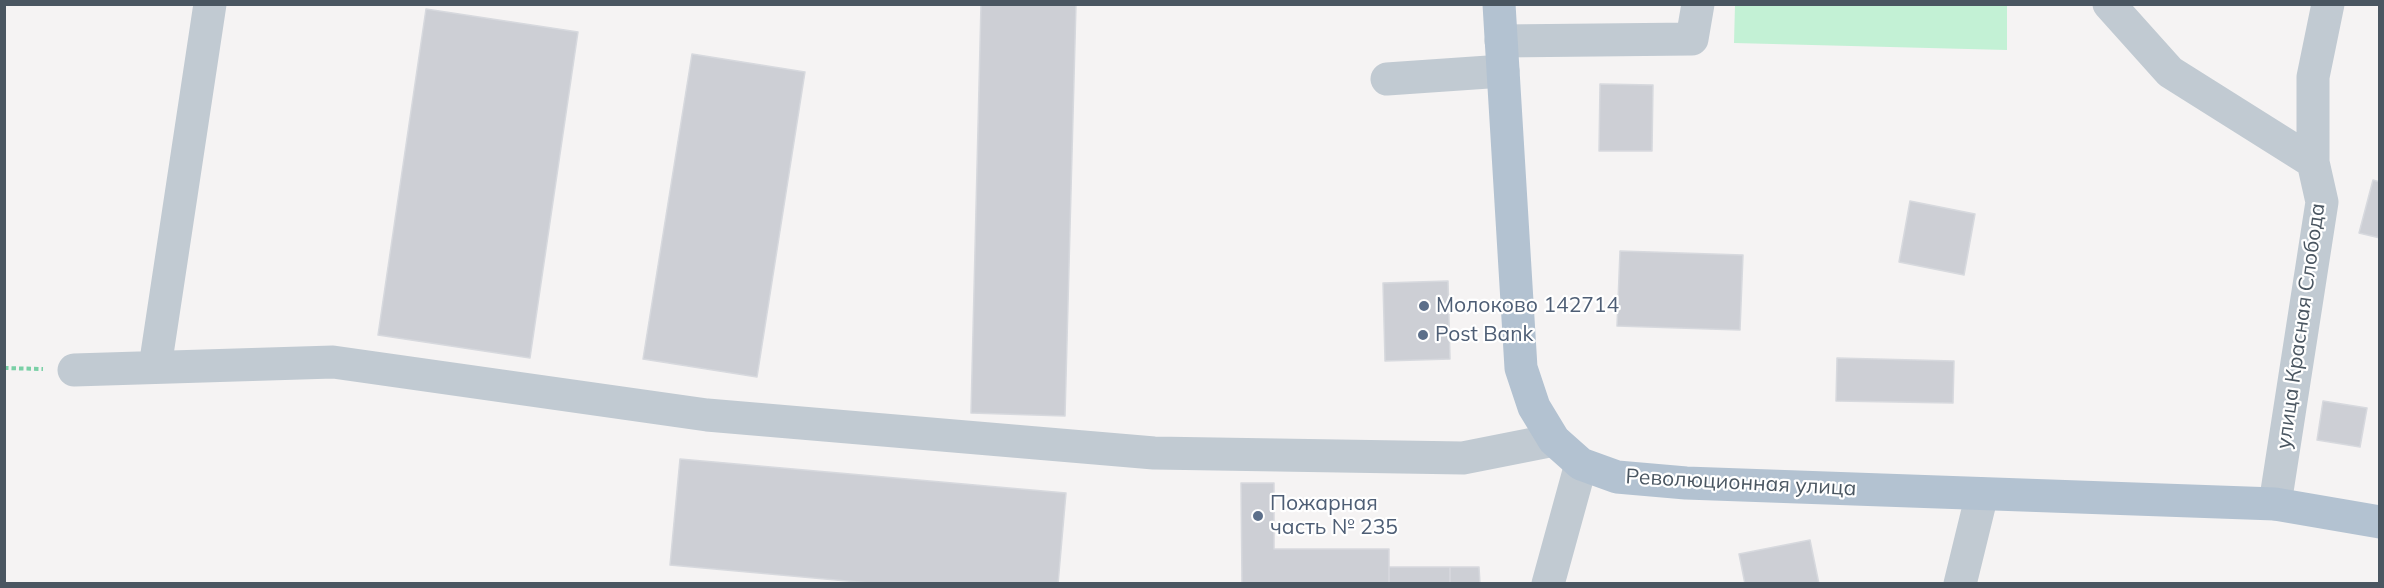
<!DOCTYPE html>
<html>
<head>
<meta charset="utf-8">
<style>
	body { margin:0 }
	#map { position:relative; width:2384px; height:588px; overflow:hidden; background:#f5f3f3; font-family:Mulish,sans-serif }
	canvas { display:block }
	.frame { position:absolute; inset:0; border:6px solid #4a5661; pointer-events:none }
</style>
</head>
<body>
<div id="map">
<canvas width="2384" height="588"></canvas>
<div class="frame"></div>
</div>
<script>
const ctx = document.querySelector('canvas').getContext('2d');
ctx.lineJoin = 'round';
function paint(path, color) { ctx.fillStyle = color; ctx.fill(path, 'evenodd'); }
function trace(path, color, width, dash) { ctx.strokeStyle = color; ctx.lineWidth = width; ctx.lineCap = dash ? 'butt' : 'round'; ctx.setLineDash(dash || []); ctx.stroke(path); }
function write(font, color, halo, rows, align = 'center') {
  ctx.font = font + ' Mulish,sans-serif'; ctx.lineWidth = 4.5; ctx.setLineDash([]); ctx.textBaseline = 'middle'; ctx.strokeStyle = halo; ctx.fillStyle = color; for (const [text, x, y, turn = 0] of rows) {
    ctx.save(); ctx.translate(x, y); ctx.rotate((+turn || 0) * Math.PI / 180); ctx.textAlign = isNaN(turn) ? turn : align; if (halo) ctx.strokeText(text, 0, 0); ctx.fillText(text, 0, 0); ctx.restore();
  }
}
paint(new Path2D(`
	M 1735,5 L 2007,5 L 2007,50 L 1734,43 Z`), '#c3f1d5');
const building = new Path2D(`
	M 981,4 L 1076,4 L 1065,416 L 971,413 Z
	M 426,9 L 578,32 L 530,358 L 378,335 Z
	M 692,54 L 805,72 L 757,377 L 643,359 Z
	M 1600,84 L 1653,85 L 1652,151 L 1599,151 Z
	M 2373,180 L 2380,182 L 2380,238 L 2359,233 Z
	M 1910,201 L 1975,214 L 1964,275 L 1899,262 Z
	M 1620,251 L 1743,255 L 1740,330 L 1617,326 Z
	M 1448,281 L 1450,359 L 1385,361 L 1383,283 Z
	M 1837,358 L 1954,361 L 1953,403 L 1836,401 Z
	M 2323,401 L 2367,408 L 2360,447 L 2317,440 Z
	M 680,459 L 1066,493 L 1058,584 L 880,584 L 670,565 Z
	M 1241,483 L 1274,483 L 1274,549 L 1389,549 L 1389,584 L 1242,584 Z
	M 1810,540 L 1819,584 L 1745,584 L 1739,554 Z
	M 1389,567 L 1450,567 L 1450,584 L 1389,584 Z
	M 1450,567 L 1479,567 L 1480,584 L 1450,584 Z`);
paint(building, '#cdcfd5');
trace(building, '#d7d9de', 1.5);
trace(new Path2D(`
	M 4,368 L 43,369`), '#7ad0a6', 4, [4.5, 3]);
trace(new Path2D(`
	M 2109,4 L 2170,72 L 2313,162
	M 1501,41 L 1692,39 L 1698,4
	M 1387,79 L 1503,71
	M 155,367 L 210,4
	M 74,370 L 333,362 L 707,415 L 1154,453 L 1463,458 L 1554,440
	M 2275,504 L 2322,202 L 2313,162 L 2313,77 L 2328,4
	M 1548,584 L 1581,464
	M 1960,584 L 1982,494`), '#c1cad2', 33);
trace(new Path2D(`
	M 1499,4 L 1521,368 L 1534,407 L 1554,440 L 1581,464 L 1617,477 L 1686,483 L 2275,504 L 2380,522`), '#b3c2d1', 33);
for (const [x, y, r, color] of [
	[1424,306,6,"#5c6f8a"],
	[1423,335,6,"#5c6f8a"],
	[1258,516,6,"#5c6f8a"]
]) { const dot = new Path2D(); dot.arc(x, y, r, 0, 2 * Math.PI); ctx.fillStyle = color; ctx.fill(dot); trace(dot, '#fff', 2); }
write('21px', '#4e5e75', '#fff', [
	["Молоково 142714",1436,306],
	["Post Bank",1435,335],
	["Пожарная",1270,504],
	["часть № 235",1270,528]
], 'left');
write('21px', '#4a5661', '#fff', [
	["улица Красная Слобода",2301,326,-82],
	["Революционная улица",1741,483,3]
]);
</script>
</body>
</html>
